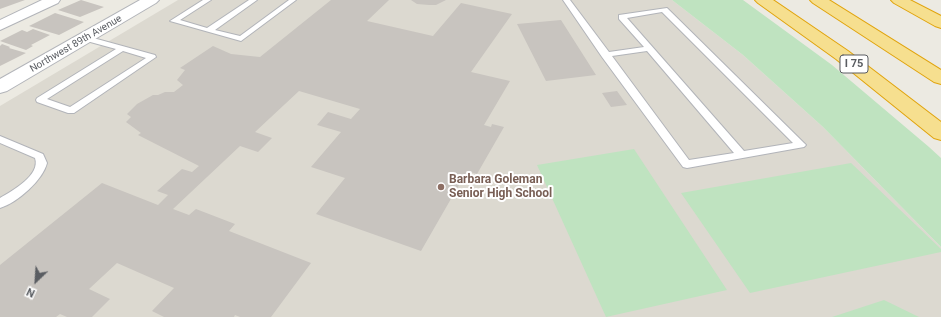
<!DOCTYPE html>
<html>
<head>
<meta charset="utf-8">
<style>
	body { margin:0 }
	#map { position:relative; width:941px; height:317px; overflow:hidden; background:#eceae2; font-family:Roboto,sans-serif }
	canvas { display:block }
	.north { position:absolute; left:16px; top:261px; width:40px; height:40px; -webkit-text-stroke:3px #fff; paint-order:stroke; rotate:205deg; font-size:11px; font-weight:700; line-height:16px; text-align:center; color:#5a5d62 }
	.north::after { content:''; display:block; margin:auto; width:14px; height:18px; background:#5a5d62; clip-path:polygon(50% 0,100% 100%,50% 72%,0 100%) }
</style>
</head>
<body>
<div id="map">
<canvas width="941" height="317"></canvas>
<div class="north">N</div>
</div>
<script>
const ctx = document.querySelector('canvas').getContext('2d');
ctx.lineJoin = 'round';
function paint(path, color) { ctx.fillStyle = color; ctx.fill(path, 'evenodd'); }
function trace(path, color, width, dash) { ctx.strokeStyle = color; ctx.lineWidth = width; ctx.lineCap = dash ? 'butt' : 'round'; ctx.setLineDash(dash || []); ctx.stroke(path); }
function write(font, color, halo, rows, align = 'center') {
  ctx.font = font + ' Roboto,sans-serif'; ctx.lineWidth = 4; ctx.setLineDash([]); ctx.textBaseline = 'middle'; ctx.strokeStyle = halo; ctx.fillStyle = color; for (const [text, x, y, turn = 0] of rows) {
    ctx.save(); ctx.translate(x, y); ctx.rotate((+turn || 0) * Math.PI / 180); ctx.textAlign = isNaN(turn) ? turn : align; if (halo) ctx.strokeText(text, 0, 0); ctx.fillText(text, 0, 0); ctx.restore();
  }
}
paint(new Path2D(`
	M 178,0 L 672,0 L 743,55 L 823,127 L 941,247 L 941,317 L 0,317 L 0,106 Z`), '#dcd9d0');
paint(new Path2D(`
	M 672,0 L 743,0 L 832,65 L 929,147 L 941,158 L 941,247 L 823,127 L 743,55 Z
	M 634,149 L 727,290 L 606,317 L 537,165 Z
	M 851,163 L 941,249 L 941,252 L 750,293 L 681,193 Z
	M 884,300 L 919,317 L 832,317 Z`), '#bfe3c0');
paint(new Path2D(`
	M 0,0 L 25,0 L 0,9 Z
	M 81,0 L 104,7 L 80,17 L 58,10 Z
	M 331,0 L 389,0 L 367,21 L 433,36 L 461,3 L 512,14 L 471,72 L 510,81 L 484,125 L 491,127 L 492,124 L 504,127 L 477,174 L 467,171 L 421,251 L 316,214 L 345,178 L 311,167 L 341,132 L 317,125 L 328,112 L 351,119 L 360,109 L 299,91 L 255,132 L 272,138 L 258,152 L 240,146 L 173,209 L 189,215 L 196,209 L 235,224 L 229,231 L 311,263 L 271,317 L 240,317 L 235,315 L 234,317 L 164,317 L 152,311 L 174,288 L 117,263 L 89,289 L 110,299 L 92,317 L 67,317 L 60,314 L 56,317 L 0,317 L 0,265 L 102,183 L 158,205 L 168,195 L 157,191 L 182,169 L 192,172 L 199,166 L 138,135 L 141,133 L 126,122 L 131,117 L 127,114 L 137,104 L 153,95 L 158,95 L 165,92 L 174,92 L 183,85 L 177,80 L 185,70 L 180,68 L 213,46 L 231,54 L 260,57 Z
	M 411,0 L 446,0 L 436,5 L 429,5 L 417,4 Z
	M 55,13 L 84,22 L 59,35 L 29,26 Z
	M 561,20 L 596,75 L 546,81 L 517,24 Z
	M 33,29 L 50,35 L 31,45 L 33,46 L 26,50 L 0,41 L 22,30 L 27,32 Z
	M 2,44 L 10,47 L 9,48 L 26,53 L 0,66 L 0,46 Z
	M 617,91 L 627,105 L 611,107 L 602,93 Z`), '#c8c4bf');
const service = new Path2D(`
	M 203,0 L 211,0 L 180,20 L 207,28 L 249,0 L 257,0 L 215,30 L 240,36 L 289,0 L 296,0 L 241,41 L 170,21 Z
	M 563,0 L 570,0 L 609,52 L 644,47 L 619,19 L 619,15 L 667,8 L 804,143 L 806,145 L 804,147 L 687,168 L 683,167 L 602,57 ZM 662,12 L 793,143 L 744,151 L 627,18 ZM 647,51 L 734,153 L 689,160 L 612,56 Z
	M 83,36 L 86,36 L 155,55 L 156,57 L 74,113 L 68,113 L 37,102 L 36,100 L 37,98 L 116,49 L 83,40 ZM 123,51 L 146,58 L 70,107 L 47,99 Z
	M 0,136 L 43,154 L 47,163 C 43,180 17,203 0,208 L 0,198 C 12,191 41,175 35,158 L 0,143 Z`);
const minor = new Path2D(`
	M 42,0 L 60,0 L 58,3 L 0,30 L 0,20 Z`);
const tertiary = new Path2D(`
	M 140,0 L 159,0 L 156,3 L 7,91 L 0,93 L 0,79 Z`);
const motorway = new Path2D(`
	M 755,0 L 773,0 L 848,51 L 941,122 L 941,140 L 934,138 L 836,59 L 758,3 Z
	M 810,0 L 829,0 L 941,70 L 941,84 L 934,82 L 813,3 Z
	M 891,0 L 910,0 L 941,16 L 941,28 L 935,26 L 894,3 Z`);
trace(service, '#b2b4b9', 2);
trace(minor, '#b2b4b9', 2);
trace(tertiary, '#b2b4b9', 2);
trace(motorway, '#e1a40d', 2);
paint(service, '#fff');
paint(minor, '#fff');
paint(tertiary, '#fff');
paint(motorway, '#f6df8f');
for (const [x, y, r, color] of [
	[441,187,4,"#8d6e63"]
]) { const dot = new Path2D(); dot.arc(x, y, r, 0, 2 * Math.PI); ctx.fillStyle = color; ctx.fill(dot); trace(dot, '#fff', 1.5); }
write('10px', '#5a5d62', '#fff', [
	["Northwest 89th Avenue",76,44,-30]
]);
for (const [x, y, w] of [
	[854,64,28]
]) { const box = new Path2D(); box.roundRect(x - w / 2, y - 9, w, 18, 3); ctx.fillStyle = '#fff'; ctx.fill(box); trace(box, '#5a5d62', 1); }
write('bold 11px', '#5a5d62', null, [
	["I 75",854,64]
]);
write('bold 12px', '#785e54', '#fff', [
	["Barbara Goleman",449,180],
	["Senior High School",449,194]
], 'left');
</script>
</body>
</html>
